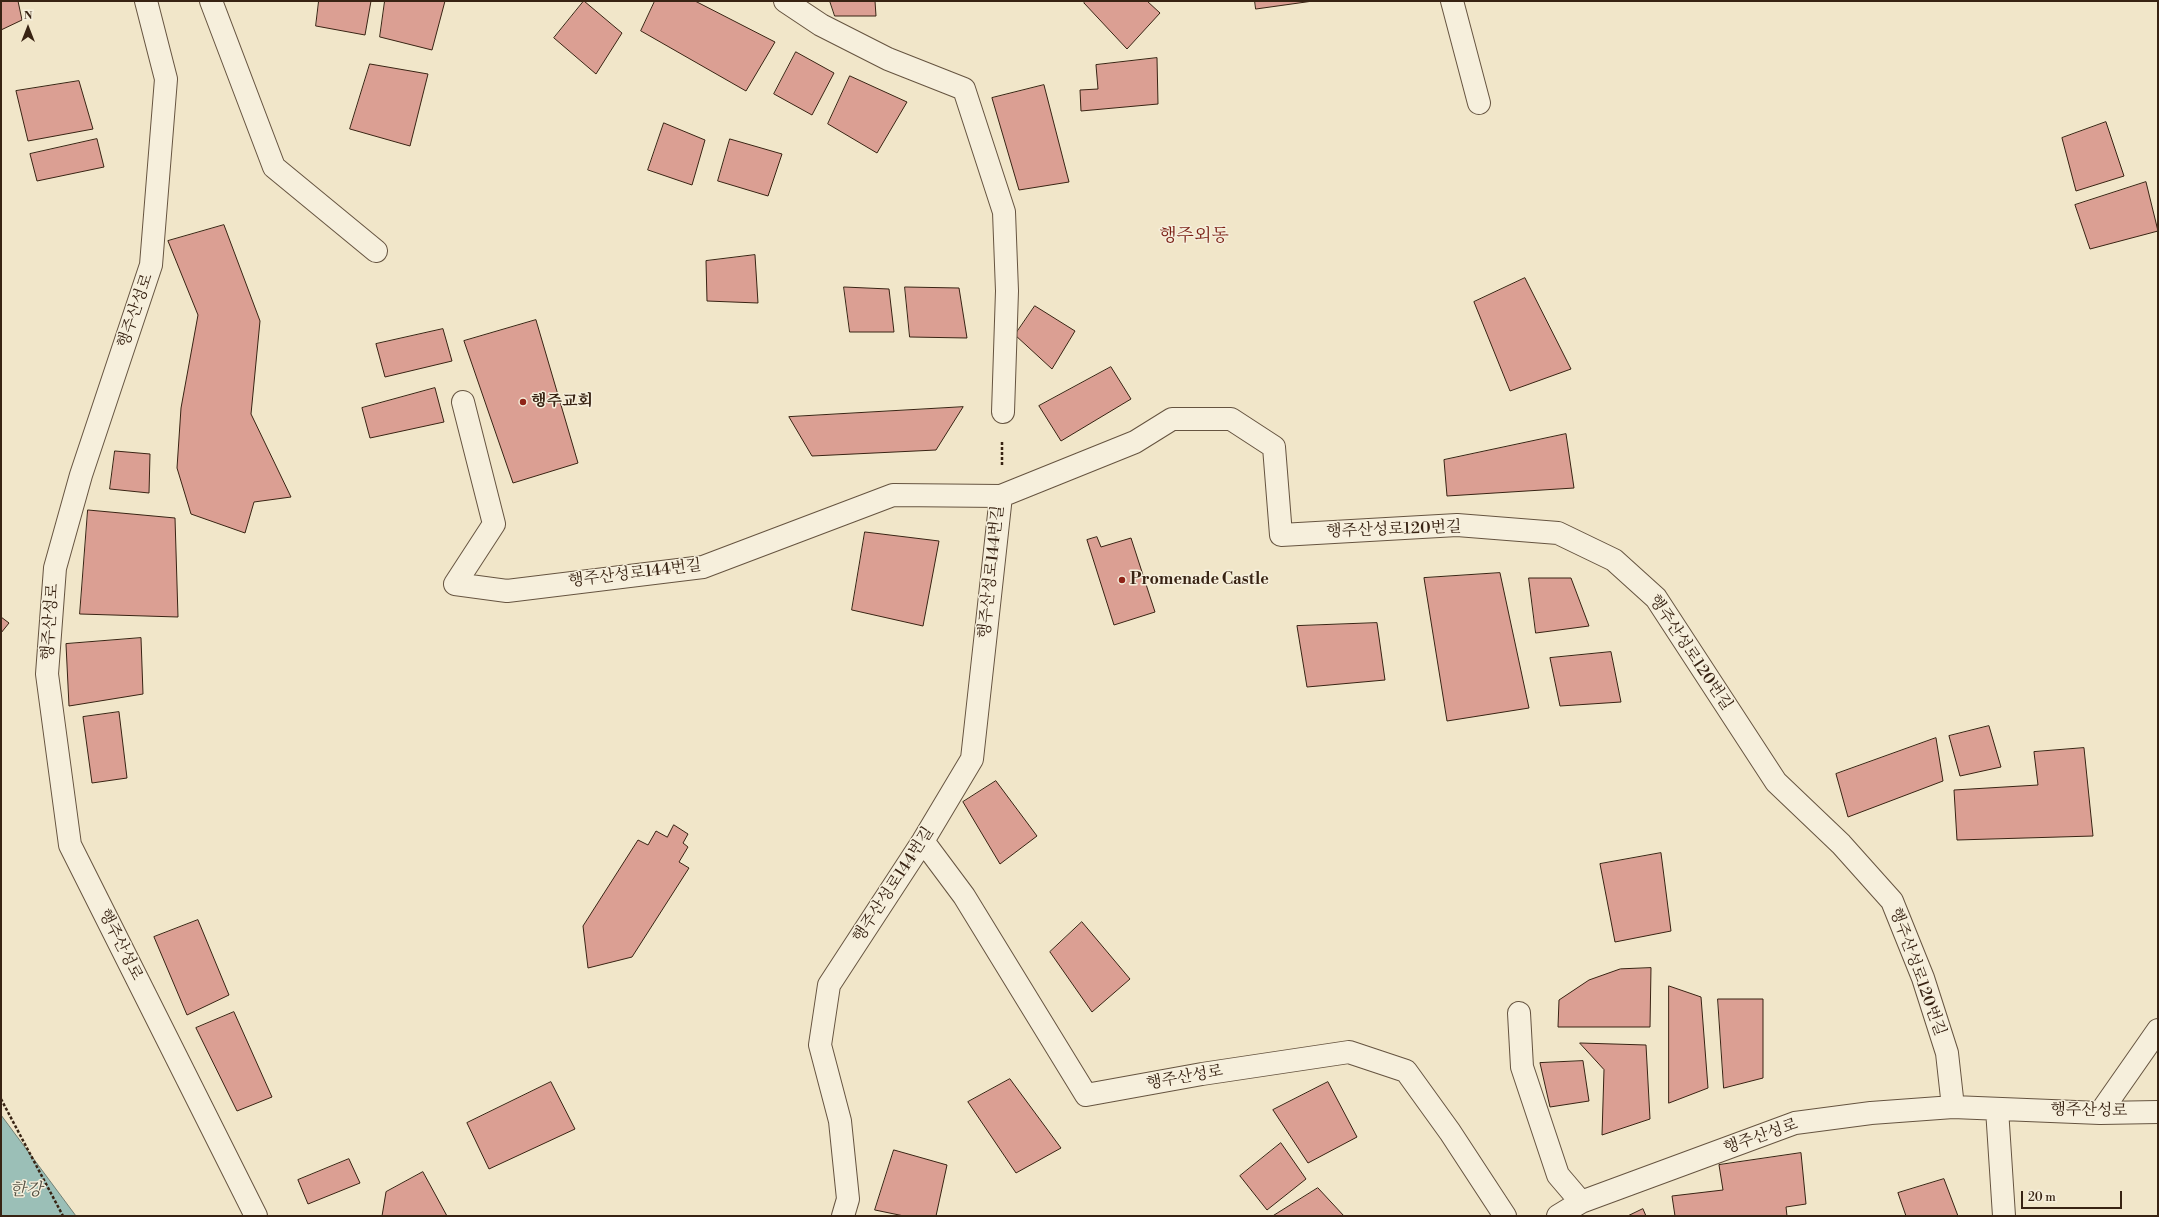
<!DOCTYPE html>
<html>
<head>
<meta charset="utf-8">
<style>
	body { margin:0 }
	#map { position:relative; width:2159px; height:1217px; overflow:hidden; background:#f1e6c9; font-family:"Libre Bodoni",serif }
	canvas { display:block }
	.frame { position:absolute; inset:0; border:2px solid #382313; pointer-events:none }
	.north { position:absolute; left:8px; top:8px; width:40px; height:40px; -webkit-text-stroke:3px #f6efdc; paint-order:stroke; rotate:0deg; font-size:11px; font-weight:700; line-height:16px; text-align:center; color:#382313 }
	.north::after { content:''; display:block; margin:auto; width:14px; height:18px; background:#382313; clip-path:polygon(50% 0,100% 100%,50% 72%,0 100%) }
	.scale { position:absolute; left:2021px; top:1191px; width:101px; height:18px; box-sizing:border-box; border:2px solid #382313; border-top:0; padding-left:5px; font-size:12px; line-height:14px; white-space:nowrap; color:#382313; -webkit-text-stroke:3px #f6efdc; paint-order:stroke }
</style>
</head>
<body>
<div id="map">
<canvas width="2159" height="1217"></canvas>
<div class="frame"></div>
<div class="north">N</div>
<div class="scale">20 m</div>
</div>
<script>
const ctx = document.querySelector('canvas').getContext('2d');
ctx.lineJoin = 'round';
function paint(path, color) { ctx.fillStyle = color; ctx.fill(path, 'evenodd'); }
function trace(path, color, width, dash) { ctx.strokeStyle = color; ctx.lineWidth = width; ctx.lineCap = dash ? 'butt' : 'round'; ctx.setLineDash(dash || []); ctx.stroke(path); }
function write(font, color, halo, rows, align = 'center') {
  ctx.font = font + ' "Libre Bodoni","Noto Serif KR",serif'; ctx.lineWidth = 3; ctx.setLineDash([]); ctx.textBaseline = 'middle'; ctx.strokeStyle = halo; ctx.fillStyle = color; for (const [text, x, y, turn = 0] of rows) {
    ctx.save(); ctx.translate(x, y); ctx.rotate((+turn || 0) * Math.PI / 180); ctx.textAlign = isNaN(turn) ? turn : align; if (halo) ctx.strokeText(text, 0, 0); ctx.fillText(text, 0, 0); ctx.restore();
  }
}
const water = new Path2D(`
	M 1,1115 L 76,1216 L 1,1216 Z`);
paint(water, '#9bbfb7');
trace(water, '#738175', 1);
const building = new Path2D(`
	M 1,1 L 18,1 L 22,20 L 1,30 Z
	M 319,1 L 371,1 L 365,35 L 316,26 Z
	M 385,1 L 445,1 L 432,50 L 380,37 Z
	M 584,1 L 622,33 L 596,74 L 554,38 Z
	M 655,1 L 695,1 L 775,42 L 746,91 L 641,31 Z
	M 830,1 L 875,1 L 876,16 L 835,16 Z
	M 1086,1 L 1147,1 L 1160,13 L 1127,49 L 1084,3 Z
	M 1255,1 L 1313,1 L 1256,9 Z
	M 796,52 L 834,73 L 812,115 L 774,94 Z
	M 1157,58 L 1158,104 L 1081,111 L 1080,90 L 1098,89 L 1096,65 Z
	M 370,64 L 428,74 L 410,146 L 350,129 Z
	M 850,76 L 907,102 L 877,153 L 828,124 Z
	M 79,81 L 93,129 L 28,141 L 16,91 Z
	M 1044,85 L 1069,182 L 1019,190 L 992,98 Z
	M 2106,122 L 2124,176 L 2076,191 L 2062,138 Z
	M 664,123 L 705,140 L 692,185 L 648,170 Z
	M 97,139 L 104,167 L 37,181 L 30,154 Z
	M 730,139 L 782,154 L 768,196 L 718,181 Z
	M 2146,182 L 2158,231 L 2090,249 L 2075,205 Z
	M 224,225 L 260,321 L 251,414 L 291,497 L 254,502 L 245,533 L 191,514 L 177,468 L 181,408 L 198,315 L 168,241 Z
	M 755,255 L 758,303 L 707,301 L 706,261 Z
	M 1525,278 L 1571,369 L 1510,391 L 1474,302 Z
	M 844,287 L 889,289 L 894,332 L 850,332 Z
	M 905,287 L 959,288 L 967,338 L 910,337 Z
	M 1035,306 L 1075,331 L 1052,369 L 1015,335 Z
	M 536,320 L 578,463 L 513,483 L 464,341 Z
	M 443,329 L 452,361 L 385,377 L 376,344 Z
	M 1111,367 L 1131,399 L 1061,441 L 1039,406 Z
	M 435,388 L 444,422 L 370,438 L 362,408 Z
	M 963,407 L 936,450 L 812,456 L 789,417 Z
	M 1566,434 L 1574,488 L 1447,496 L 1444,460 Z
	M 115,451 L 150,454 L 149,493 L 110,489 Z
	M 88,510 L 175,518 L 178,617 L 80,614 Z
	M 865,532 L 939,541 L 923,626 L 852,610 Z
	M 1097,537 L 1101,547 L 1131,538 L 1155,612 L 1114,625 L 1087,540 Z
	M 1500,573 L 1529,708 L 1447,721 L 1424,578 Z
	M 1529,578 L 1571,578 L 1589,626 L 1536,633 Z
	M 1,617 L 9,623 L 1,633 Z
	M 1377,623 L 1385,680 L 1307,687 L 1297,626 Z
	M 141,638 L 143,694 L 69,706 L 66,644 Z
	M 1611,652 L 1621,702 L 1560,706 L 1550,658 Z
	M 119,712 L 127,778 L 92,783 L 83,717 Z
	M 1989,726 L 2001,767 L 1960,776 L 1949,736 Z
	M 1936,738 L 1943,781 L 1848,817 L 1836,774 Z
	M 2084,748 L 2093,836 L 1957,840 L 1954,790 L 2038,785 L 2034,752 Z
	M 996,781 L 1037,836 L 1000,864 L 963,802 Z
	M 674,825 L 688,834 L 683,843 L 688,847 L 679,862 L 689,868 L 632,957 L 588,968 L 583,926 L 638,840 L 648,845 L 656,831 L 667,837 Z
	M 1661,853 L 1671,931 L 1615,942 L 1600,864 Z
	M 198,920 L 229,995 L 187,1015 L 154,937 Z
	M 1082,922 L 1130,979 L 1092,1012 L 1050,952 Z
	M 1651,968 L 1650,1027 L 1558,1027 L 1559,1000 L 1589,980 L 1620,969 Z
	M 1669,986 L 1701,997 L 1708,1088 L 1669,1103 Z
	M 1718,999 L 1763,999 L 1763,1078 L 1724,1088 Z
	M 234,1012 L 272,1097 L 237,1111 L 196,1028 Z
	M 1580,1043 L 1646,1045 L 1650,1119 L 1602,1135 L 1604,1070 Z
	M 1583,1061 L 1589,1101 L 1550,1107 L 1540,1063 Z
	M 1010,1079 L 1061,1148 L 1016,1173 L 968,1102 Z
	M 551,1082 L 575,1129 L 489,1169 L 467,1123 Z
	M 1328,1082 L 1357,1137 L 1308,1163 L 1273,1110 Z
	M 1281,1143 L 1306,1179 L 1267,1210 L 1240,1176 Z
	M 894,1150 L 947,1165 L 936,1216 L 904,1216 L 875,1210 Z
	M 1801,1153 L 1806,1204 L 1786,1207 L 1787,1216 L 1675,1216 L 1672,1196 L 1723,1190 L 1719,1165 Z
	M 349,1159 L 360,1183 L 308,1204 L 298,1180 Z
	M 423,1172 L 447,1216 L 382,1216 L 386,1192 Z
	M 1944,1179 L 1958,1216 L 1906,1216 L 1898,1193 Z
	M 1318,1188 L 1344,1216 L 1273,1216 Z
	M 1643,1209 L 1646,1216 L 1628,1216 Z`);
paint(building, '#db9f93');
trace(building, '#382313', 1);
const street = new Path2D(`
	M 146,1 L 166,79 L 151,265 L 81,475 L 55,568 L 47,674 L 70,845 L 256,1216
	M 211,1 L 274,167 L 376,251
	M 785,1 L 821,25 L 888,59 L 964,89 L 1004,212 L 1007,291 L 1003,412
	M 1452,1 L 1479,103
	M 463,402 L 494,524 L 455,584 L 507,591 L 703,567 L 893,495 L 1001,496 L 972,759 L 923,841 L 829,985 L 820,1045 L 840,1121 L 848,1199 L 843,1216
	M 1001,496 L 1135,442 L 1172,419 L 1231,419 L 1274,447 L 1281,535 L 1457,525 L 1558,533 L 1614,560 L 1656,598 L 1776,782 L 1841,844 L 1892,901 L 1923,978 L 1947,1053 L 1953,1107
	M 923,841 L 964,896 L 1086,1095 L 1202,1074 L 1349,1052 L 1406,1071 L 1450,1132 L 1505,1216
	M 1519,1013 L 1522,1067 L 1558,1175 L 1581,1202
	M 1997,1109 L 2004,1216
	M 2100,1113 L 2158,1030
	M 1558,1216 L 1581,1202 L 1795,1123 L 1871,1113 L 1953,1107 L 2100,1113 L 2158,1112`);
trace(street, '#665440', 24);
trace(new Path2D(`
	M 1002,465 L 1002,441
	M 1,1099 L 63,1216`), '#382313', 2.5, [3, 2]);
trace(street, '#f6efdc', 22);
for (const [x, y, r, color] of [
	[523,402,4,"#8f2418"],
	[1122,580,4,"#8f2418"]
]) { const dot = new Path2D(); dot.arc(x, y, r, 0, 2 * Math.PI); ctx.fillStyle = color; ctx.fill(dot); trace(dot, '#f6efdc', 1.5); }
write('16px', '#382313', '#f6efdc', [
	["행주산성로",136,311,-71],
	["행주산성로120번길",1394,530,-2],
	["행주산성로144번길",992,572,-84],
	["행주산성로144번길",635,574,-7],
	["행주산성로",51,622,-86],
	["행주산성로120번길",1690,653,56],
	["행주산성로144번길",894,885,-57],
	["행주산성로",120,945,63],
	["행주산성로120번길",1917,972,70],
	["행주산성로",1185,1078,-10],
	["행주산성로",2089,1111,1],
	["행주산성로",1761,1137,-19]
]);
write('bold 16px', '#382313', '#f6efdc', [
	["행주교회",531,402],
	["Promenade Castle",1130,580]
], 'left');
write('italic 17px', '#565244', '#f6efdc', [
	["한강",26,1191]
]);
write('18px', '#7a1f14', '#f6efdc', [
	["행주외동",1194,237]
]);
</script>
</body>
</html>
